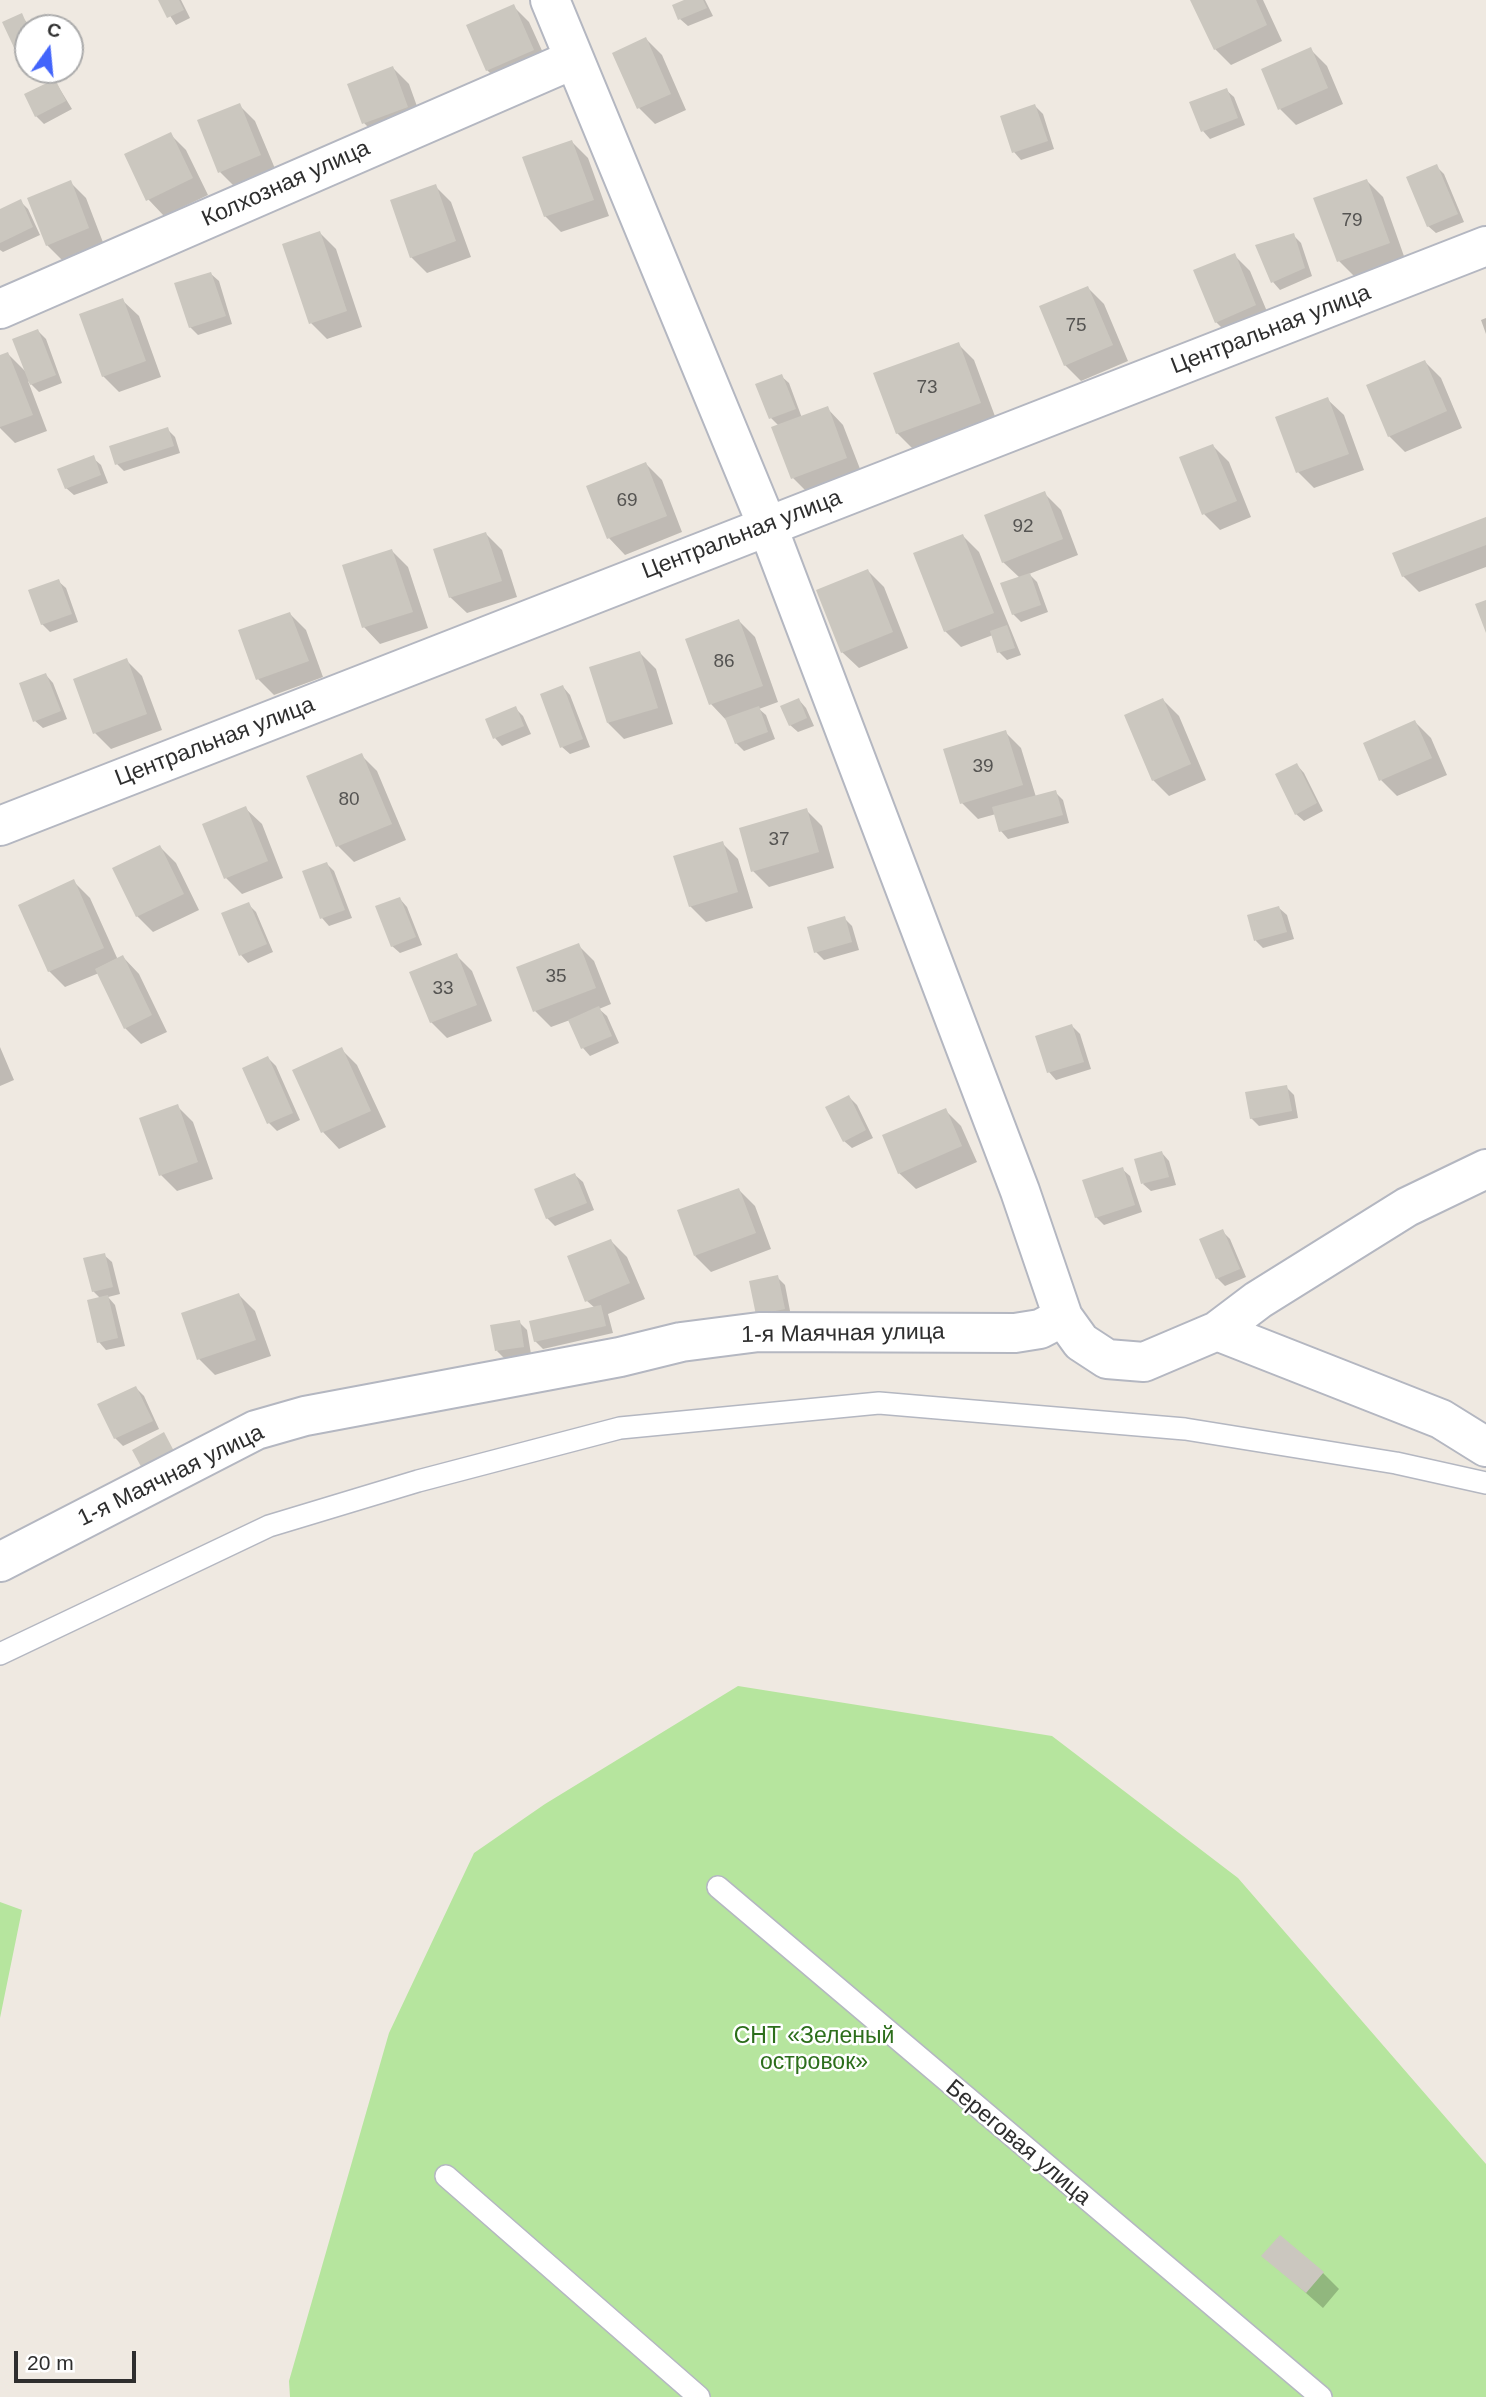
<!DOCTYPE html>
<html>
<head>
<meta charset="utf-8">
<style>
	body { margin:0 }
	#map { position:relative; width:1486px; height:2397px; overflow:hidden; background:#efe9e1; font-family:Helvetica,sans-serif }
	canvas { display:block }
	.north { position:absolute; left:14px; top:14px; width:70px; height:70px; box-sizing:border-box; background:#fff; border:2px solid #ababab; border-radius:50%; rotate:15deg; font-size:19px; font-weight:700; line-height:28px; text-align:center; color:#2e2e2e }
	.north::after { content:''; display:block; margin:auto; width:24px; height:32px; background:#4264fb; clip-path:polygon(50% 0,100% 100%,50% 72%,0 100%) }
	.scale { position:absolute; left:14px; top:2351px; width:122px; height:32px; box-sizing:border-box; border:4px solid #2e2e2e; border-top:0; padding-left:9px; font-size:21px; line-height:24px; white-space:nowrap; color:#2e2e2e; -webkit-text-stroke:5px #fff; paint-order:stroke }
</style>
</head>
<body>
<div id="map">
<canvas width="1486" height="2397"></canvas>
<div class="north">С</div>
<div class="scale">20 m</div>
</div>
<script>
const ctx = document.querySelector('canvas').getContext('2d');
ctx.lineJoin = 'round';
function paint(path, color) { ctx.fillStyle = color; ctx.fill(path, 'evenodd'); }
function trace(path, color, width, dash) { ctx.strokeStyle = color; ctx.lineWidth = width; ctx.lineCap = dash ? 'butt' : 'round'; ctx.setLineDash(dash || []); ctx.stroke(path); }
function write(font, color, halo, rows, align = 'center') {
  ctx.font = font + ' Helvetica,sans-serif'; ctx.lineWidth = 5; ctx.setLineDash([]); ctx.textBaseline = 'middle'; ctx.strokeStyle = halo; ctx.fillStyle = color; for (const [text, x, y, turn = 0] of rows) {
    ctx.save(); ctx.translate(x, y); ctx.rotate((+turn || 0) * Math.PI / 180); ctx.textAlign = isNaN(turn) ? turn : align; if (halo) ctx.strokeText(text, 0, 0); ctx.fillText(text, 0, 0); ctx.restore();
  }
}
paint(new Path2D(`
	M 738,1686 L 1052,1736 L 1238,1878 L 1486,2164 L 1486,2397 L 290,2397 L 289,2381 L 389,2033 L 474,1853 L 545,1804 Z
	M 0,1902 L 22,1910 L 0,2018 Z`), '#b6e59e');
paint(new Path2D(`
	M 160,0 L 181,0 L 190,18 L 176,25 Z
	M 688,0 L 705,0 L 713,16 L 688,26 L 680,19 Z
	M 1192,0 L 1263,0 L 1282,41 L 1231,65 L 1215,49 Z
	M 513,6 L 529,22 L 549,66 L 503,86 L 487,70 Z
	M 21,15 L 31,28 L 28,28 L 28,70 L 51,72 L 35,80 L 27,72 L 5,23 Z
	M 646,39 L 662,55 L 686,110 L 655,124 L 639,108 Z
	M 1310,49 L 1327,66 L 1343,104 L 1296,125 L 1280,109 Z
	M 393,68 L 409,84 L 423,123 L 380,139 L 364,123 L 349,85 Z
	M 55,81 L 72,109 L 44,124 L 36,116 Z
	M 1226,90 L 1234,97 L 1245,125 L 1210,139 L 1203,131 Z
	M 239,105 L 255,121 L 276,171 L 236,188 L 220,172 Z
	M 1035,106 L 1043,114 L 1054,149 L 1021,160 L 1014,152 Z
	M 170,134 L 186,150 L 208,195 L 164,216 L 148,199 Z
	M 572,142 L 588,158 L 609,216 L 561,232 L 545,216 Z
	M 1437,167 L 1444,174 L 1464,222 L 1436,233 L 1428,226 Z
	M 1367,181 L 1383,197 L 1405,259 L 1355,277 L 1339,261 Z
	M 70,182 L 86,198 L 104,245 L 63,261 L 47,245 Z
	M 435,186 L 451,202 L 471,257 L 427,273 L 411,257 Z
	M 21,202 L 28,209 L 40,235 L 3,252 L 0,250 L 0,211 Z
	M 320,233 L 336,249 L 362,327 L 327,339 L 311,323 Z
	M 1293,235 L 1301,243 L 1312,276 L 1280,290 L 1273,282 Z
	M 1234,255 L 1250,271 L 1271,321 L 1232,338 L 1216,322 Z
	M 211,274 L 219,281 L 232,324 L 198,335 L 190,327 Z
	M 1088,288 L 1104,304 L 1128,361 L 1081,381 L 1065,365 Z
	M 122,300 L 139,316 L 161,377 L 119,392 L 103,376 Z
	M 1486,318 L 1486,334 L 1481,320 Z
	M 38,331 L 46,339 L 62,383 L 39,392 L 28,381 L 47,431 L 15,443 L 0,428 L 0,357 L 8,354 L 27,373 Z
	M 958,344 L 974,360 L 996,419 L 913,449 L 897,433 Z
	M 1425,362 L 1441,378 L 1462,428 L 1405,452 L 1389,436 Z
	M 781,376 L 789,383 L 802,418 L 827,408 L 843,425 L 862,474 L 809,494 L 793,478 L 779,426 L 771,418 Z
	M 1327,399 L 1344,415 L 1364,470 L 1314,488 L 1298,472 Z
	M 167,429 L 175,437 L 180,453 L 124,471 L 117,464 Z
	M 1213,446 L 1229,462 L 1251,517 L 1220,530 L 1204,514 Z
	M 93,458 L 101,465 L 108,483 L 74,495 L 66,488 Z
	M 646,464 L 662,480 L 682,532 L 625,555 L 609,538 L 589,487 Z
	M 1045,494 L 1061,510 L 1078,555 L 1029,574 L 1037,582 L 1048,612 L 1021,622 L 1013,614 L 1020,578 L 1003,562 Z
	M 1486,519 L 1486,567 L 1419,592 L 1403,576 Z
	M 486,534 L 502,550 L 517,597 L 467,613 L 450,597 Z
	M 963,536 L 979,552 L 1021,655 L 1007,660 L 999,652 L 993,635 L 961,647 L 945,631 Z
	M 392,551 L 408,567 L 428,628 L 380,644 L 364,627 L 344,566 Z
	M 868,571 L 884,587 L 908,648 L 859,668 L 842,652 Z
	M 58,581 L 66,588 L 78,622 L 50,632 L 42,624 Z
	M 290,614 L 306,630 L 323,677 L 274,695 L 258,679 Z
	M 739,621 L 755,637 L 778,702 L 759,709 L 766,715 L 775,739 L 744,751 L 736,743 L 727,721 L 711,704 Z
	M 640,653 L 656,669 L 673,724 L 624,739 L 608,723 Z
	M 126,660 L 142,676 L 162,730 L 111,749 L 95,733 Z
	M 46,675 L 53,683 L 67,719 L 43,728 L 35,721 Z
	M 563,687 L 570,695 L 590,747 L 570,754 L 562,747 Z
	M 799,700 L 806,708 L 814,726 L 798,732 L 790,725 Z
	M 1163,700 L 1179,716 L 1206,780 L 1169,796 L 1153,780 Z
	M 515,708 L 523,716 L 531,734 L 502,746 L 495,738 Z
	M 1415,722 L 1431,738 L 1447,775 L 1397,796 L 1381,780 Z
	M 1005,732 L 1021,748 L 1036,797 L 1055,792 L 1063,800 L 1069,823 L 1008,839 L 1001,831 L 996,814 L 978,819 L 962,803 Z
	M 361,755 L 377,771 L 406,840 L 354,862 L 338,846 L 309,777 Z
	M 1297,765 L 1304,773 L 1323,811 L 1304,821 L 1296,814 Z
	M 245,808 L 262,824 L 283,878 L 242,894 L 226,878 Z
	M 806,810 L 822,826 L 834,868 L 769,887 L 753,871 Z
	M 722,843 L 738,859 L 753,908 L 706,922 L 690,906 Z
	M 160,847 L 176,863 L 199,910 L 153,932 L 137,916 Z
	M 327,864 L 334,871 L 352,918 L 329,926 L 322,918 Z
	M 74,882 L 90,898 L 118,960 L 123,957 L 139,974 L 167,1032 L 141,1044 L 125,1028 L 99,973 L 65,987 L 49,971 Z
	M 400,899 L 407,907 L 422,945 L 400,953 L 392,946 Z
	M 248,904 L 256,912 L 273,952 L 248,963 L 241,955 Z
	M 1279,908 L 1287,915 L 1294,939 L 1263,948 L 1256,941 L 1249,916 Z
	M 844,918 L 852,926 L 859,950 L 824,960 L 816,952 Z
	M 578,945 L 594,961 L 611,1004 L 599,1009 L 607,1016 L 619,1043 L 590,1056 L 583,1048 L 570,1020 L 551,1027 L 535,1011 Z
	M 456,955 L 472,971 L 492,1021 L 447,1038 L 431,1022 Z
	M 1072,1026 L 1080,1034 L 1091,1069 L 1056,1080 L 1049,1072 Z
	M 0,1047 L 14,1080 L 0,1086 Z
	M 341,1049 L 357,1065 L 386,1127 L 339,1149 L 323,1132 L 294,1071 Z
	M 268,1058 L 276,1066 L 300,1120 L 277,1131 L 269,1123 Z
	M 1286,1087 L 1294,1095 L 1298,1118 L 1259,1126 L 1251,1118 Z
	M 849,1097 L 857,1105 L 873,1138 L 852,1148 L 844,1141 Z
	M 177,1106 L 193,1122 L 213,1179 L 177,1191 L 161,1175 Z
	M 945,1110 L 961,1126 L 977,1162 L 916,1189 L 899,1173 Z
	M 1162,1153 L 1169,1161 L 1176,1185 L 1151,1191 L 1143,1184 Z
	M 1122,1169 L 1130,1176 L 1142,1212 L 1104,1225 L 1096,1217 Z
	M 575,1175 L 583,1182 L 594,1210 L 555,1226 L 547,1218 Z
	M 739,1190 L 755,1206 L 771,1249 L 711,1272 L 695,1256 Z
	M 1222,1231 L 1230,1239 L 1246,1277 L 1225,1286 L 1217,1278 Z
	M 611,1241 L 627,1257 L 645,1299 L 608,1314 L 613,1333 L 543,1349 L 535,1341 L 595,1308 L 587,1301 Z
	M 104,1255 L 112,1262 L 120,1294 L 108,1297 L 115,1305 L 125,1346 L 106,1350 L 99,1342 L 101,1299 L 93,1291 Z
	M 777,1277 L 785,1285 L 791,1316 L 758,1314 Z
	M 239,1295 L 255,1311 L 271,1356 L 215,1375 L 199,1359 Z
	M 519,1322 L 527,1330 L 531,1354 L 504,1358 L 497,1351 Z
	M 136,1388 L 144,1396 L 159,1429 L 123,1446 L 115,1438 Z
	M 1264,2256 L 1323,2273 L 1339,2289 L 1323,2308 Z`), '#0003');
paint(new Path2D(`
	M 158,0 L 179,0 L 184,10 L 167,18 Z
	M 684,0 L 703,0 L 707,8 L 678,20 L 672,5 Z
	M 1190,0 L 1256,0 L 1267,25 L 1214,50 Z
	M 514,4 L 534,50 L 486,71 L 466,25 Z
	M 22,13 L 28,27 L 26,73 L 2,22 Z
	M 646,37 L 671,94 L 637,109 L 612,53 Z
	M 1311,47 L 1328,88 L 1278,110 L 1261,69 Z
	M 393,66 L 408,107 L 362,124 L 347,84 Z
	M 55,79 L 66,101 L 35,117 L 24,94 Z
	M 1227,88 L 1238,118 L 1201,132 L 1189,102 Z
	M 240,103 L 261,155 L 218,173 L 197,120 Z
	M 1035,104 L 1048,141 L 1012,153 L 1000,116 Z
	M 171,132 L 193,178 L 146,201 L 124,154 Z
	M 572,140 L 594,200 L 544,217 L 522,157 Z
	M 1437,164 L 1458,214 L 1427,227 L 1406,177 Z
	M 1367,179 L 1390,243 L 1337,262 L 1313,198 Z
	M 71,180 L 89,228 L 46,246 L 27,198 Z
	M 436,184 L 456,241 L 410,258 L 390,200 Z
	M 21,199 L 33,227 L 0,243 L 0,209 Z
	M 320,231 L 347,311 L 309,324 L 282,244 Z
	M 1294,233 L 1305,268 L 1271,283 L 1255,245 Z
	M 1235,253 L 1256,305 L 1215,323 L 1193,270 Z
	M 211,272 L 226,316 L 189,328 L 174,283 Z
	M 1088,286 L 1113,345 L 1064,366 L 1039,306 Z
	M 123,298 L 146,361 L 102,377 L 79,314 Z
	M 38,329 L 56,375 L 30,385 L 12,339 Z
	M 959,342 L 981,403 L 896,434 L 873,373 Z
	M 8,352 L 33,415 L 0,427 L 0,355 Z
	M 1425,360 L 1447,411 L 1388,437 L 1366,385 Z
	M 782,374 L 796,409 L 769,419 L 755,384 Z
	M 1328,397 L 1349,454 L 1296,473 L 1275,417 Z
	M 828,406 L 847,458 L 791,479 L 771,427 Z
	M 168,427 L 174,446 L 115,465 L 109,446 Z
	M 1213,444 L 1237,501 L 1202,515 L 1179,457 Z
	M 94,455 L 101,475 L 65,489 L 57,469 Z
	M 646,462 L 667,516 L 607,539 L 586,486 Z
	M 1045,491 L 1063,539 L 1002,563 L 984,515 Z
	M 1486,517 L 1486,545 L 1402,577 L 1392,553 Z
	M 486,532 L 502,581 L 449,598 L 433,549 Z
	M 963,534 L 994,613 L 944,632 L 913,553 Z
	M 392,549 L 413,612 L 362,628 L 342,565 Z
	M 868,569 L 893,632 L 841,653 L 816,590 Z
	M 1030,573 L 1041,605 L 1012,615 L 1000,583 Z
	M 59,579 L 72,614 L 41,625 L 28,590 Z
	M 1486,600 L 1486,633 L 1475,604 Z
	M 290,612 L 309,661 L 256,680 L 238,630 Z
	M 739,619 L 763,686 L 709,705 L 685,639 Z
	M 1007,625 L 1015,648 L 997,653 L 990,631 Z
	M 640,651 L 658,708 L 607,723 L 589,667 Z
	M 127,658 L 147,714 L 93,734 L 73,679 Z
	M 46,673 L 61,711 L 33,722 L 19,683 Z
	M 563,685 L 583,739 L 560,748 L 540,694 Z
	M 799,698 L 807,718 L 789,726 L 780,706 Z
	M 1163,698 L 1191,764 L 1152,781 L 1124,715 Z
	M 516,706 L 524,726 L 493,739 L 485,719 Z
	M 759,706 L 768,732 L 735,744 L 725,718 Z
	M 1415,720 L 1432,758 L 1379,781 L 1363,743 Z
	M 1006,730 L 1023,785 L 960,804 L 943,749 Z
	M 362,753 L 392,824 L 336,847 L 306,776 Z
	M 1297,763 L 1317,803 L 1295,815 L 1275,774 Z
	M 1056,790 L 1063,815 L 999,832 L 992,807 Z
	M 246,806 L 268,861 L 224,879 L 202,824 Z
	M 807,808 L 819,852 L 751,872 L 739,828 Z
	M 723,841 L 738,892 L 689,907 L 673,856 Z
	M 160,845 L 184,894 L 136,917 L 112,868 Z
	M 327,862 L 345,910 L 320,919 L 302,871 Z
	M 74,879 L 104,948 L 48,972 L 18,905 Z
	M 400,897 L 416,937 L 391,947 L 375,906 Z
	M 249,902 L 267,944 L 239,956 L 221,913 Z
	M 1279,906 L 1287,932 L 1254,941 L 1247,915 Z
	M 845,916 L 852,942 L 814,953 L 807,927 Z
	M 579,943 L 596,988 L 533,1012 L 516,967 Z
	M 457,953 L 477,1005 L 430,1023 L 409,972 Z
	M 123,955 L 152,1015 L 124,1029 L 95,969 Z
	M 599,1006 L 612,1036 L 581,1049 L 568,1020 Z
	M 1072,1024 L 1084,1062 L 1047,1073 L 1035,1036 Z
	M 342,1047 L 371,1111 L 321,1133 L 292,1070 Z
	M 268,1056 L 293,1113 L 267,1124 L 242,1068 Z
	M 1287,1085 L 1292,1111 L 1250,1119 L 1245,1092 Z
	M 849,1095 L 866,1130 L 843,1142 L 825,1107 Z
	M 178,1104 L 198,1162 L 159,1176 L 139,1118 Z
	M 946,1108 L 962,1146 L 898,1174 L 882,1135 Z
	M 1162,1151 L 1169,1177 L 1141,1184 L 1134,1159 Z
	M 1123,1167 L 1135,1205 L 1095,1218 L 1082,1180 Z
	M 575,1173 L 587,1203 L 546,1219 L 534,1189 Z
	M 739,1188 L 756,1233 L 694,1256 L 677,1210 Z
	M 1223,1229 L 1240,1269 L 1216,1279 L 1199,1239 Z
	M 611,1239 L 630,1283 L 585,1302 L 567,1256 Z
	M 105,1253 L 113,1287 L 92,1292 L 83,1258 Z
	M 778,1275 L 785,1309 L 756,1315 L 749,1281 Z
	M 239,1293 L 256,1340 L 197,1360 L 181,1313 Z
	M 108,1295 L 118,1338 L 97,1343 L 87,1300 Z
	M 601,1305 L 606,1326 L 534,1342 L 529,1321 Z
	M 520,1320 L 524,1347 L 495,1351 L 490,1325 Z
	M 136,1386 L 153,1421 L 114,1439 L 97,1404 Z
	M 164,1432 L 176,1455 L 144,1472 L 132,1450 Z
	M 1280,2235 L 1324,2272 L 1306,2293 L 1261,2256 Z`), '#cbc7bf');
const service = new Path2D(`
	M 0,1654 L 269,1526 L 418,1481 L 620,1428 L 879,1403 L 1185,1429 L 1396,1463 L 1486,1483
	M 718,1887 L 1321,2397
	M 446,2176 L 699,2397`);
const minor = new Path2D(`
	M 550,0 L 767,525 L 1020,1191 L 1063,1317
	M 0,309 L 572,60
	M 0,826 L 1486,246
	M 1217,1331 L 1441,1419 L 1486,1447
	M 0,1562 L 256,1430 L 305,1416 L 620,1357 L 681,1342 L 759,1332 L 1015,1333 L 1040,1329 L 1063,1317 L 1081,1342 L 1107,1359 L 1144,1362 L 1217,1331 L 1258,1300 L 1407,1207 L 1486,1169`);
trace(service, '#b4b7c1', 24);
trace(minor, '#b4b7c1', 42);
trace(service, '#fff', 21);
trace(minor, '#fff', 38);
write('19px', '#555452', null, [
	["79",1352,221],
	["75",1076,326],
	["73",927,388],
	["69",627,501],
	["92",1023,527],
	["86",724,662],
	["39",983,767],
	["80",349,800],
	["37",779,840],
	["35",556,977],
	["33",443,989]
]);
write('23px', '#2e2e2e', '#fff', [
	["Колхозная улица",286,184,-24],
	["Центральная улица",1271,330,-21],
	["Центральная улица",742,535,-21],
	["Центральная улица",215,742,-21],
	["1-я Маячная улица",843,1334,-1],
	["1-я Маячная улица",171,1476,-26],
	["Береговая улица",1018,2143,40]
]);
write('23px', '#2c6e1b', '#fff', [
	["СНТ «Зеленый",814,2037],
	["островок»",814,2063]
]);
</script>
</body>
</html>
